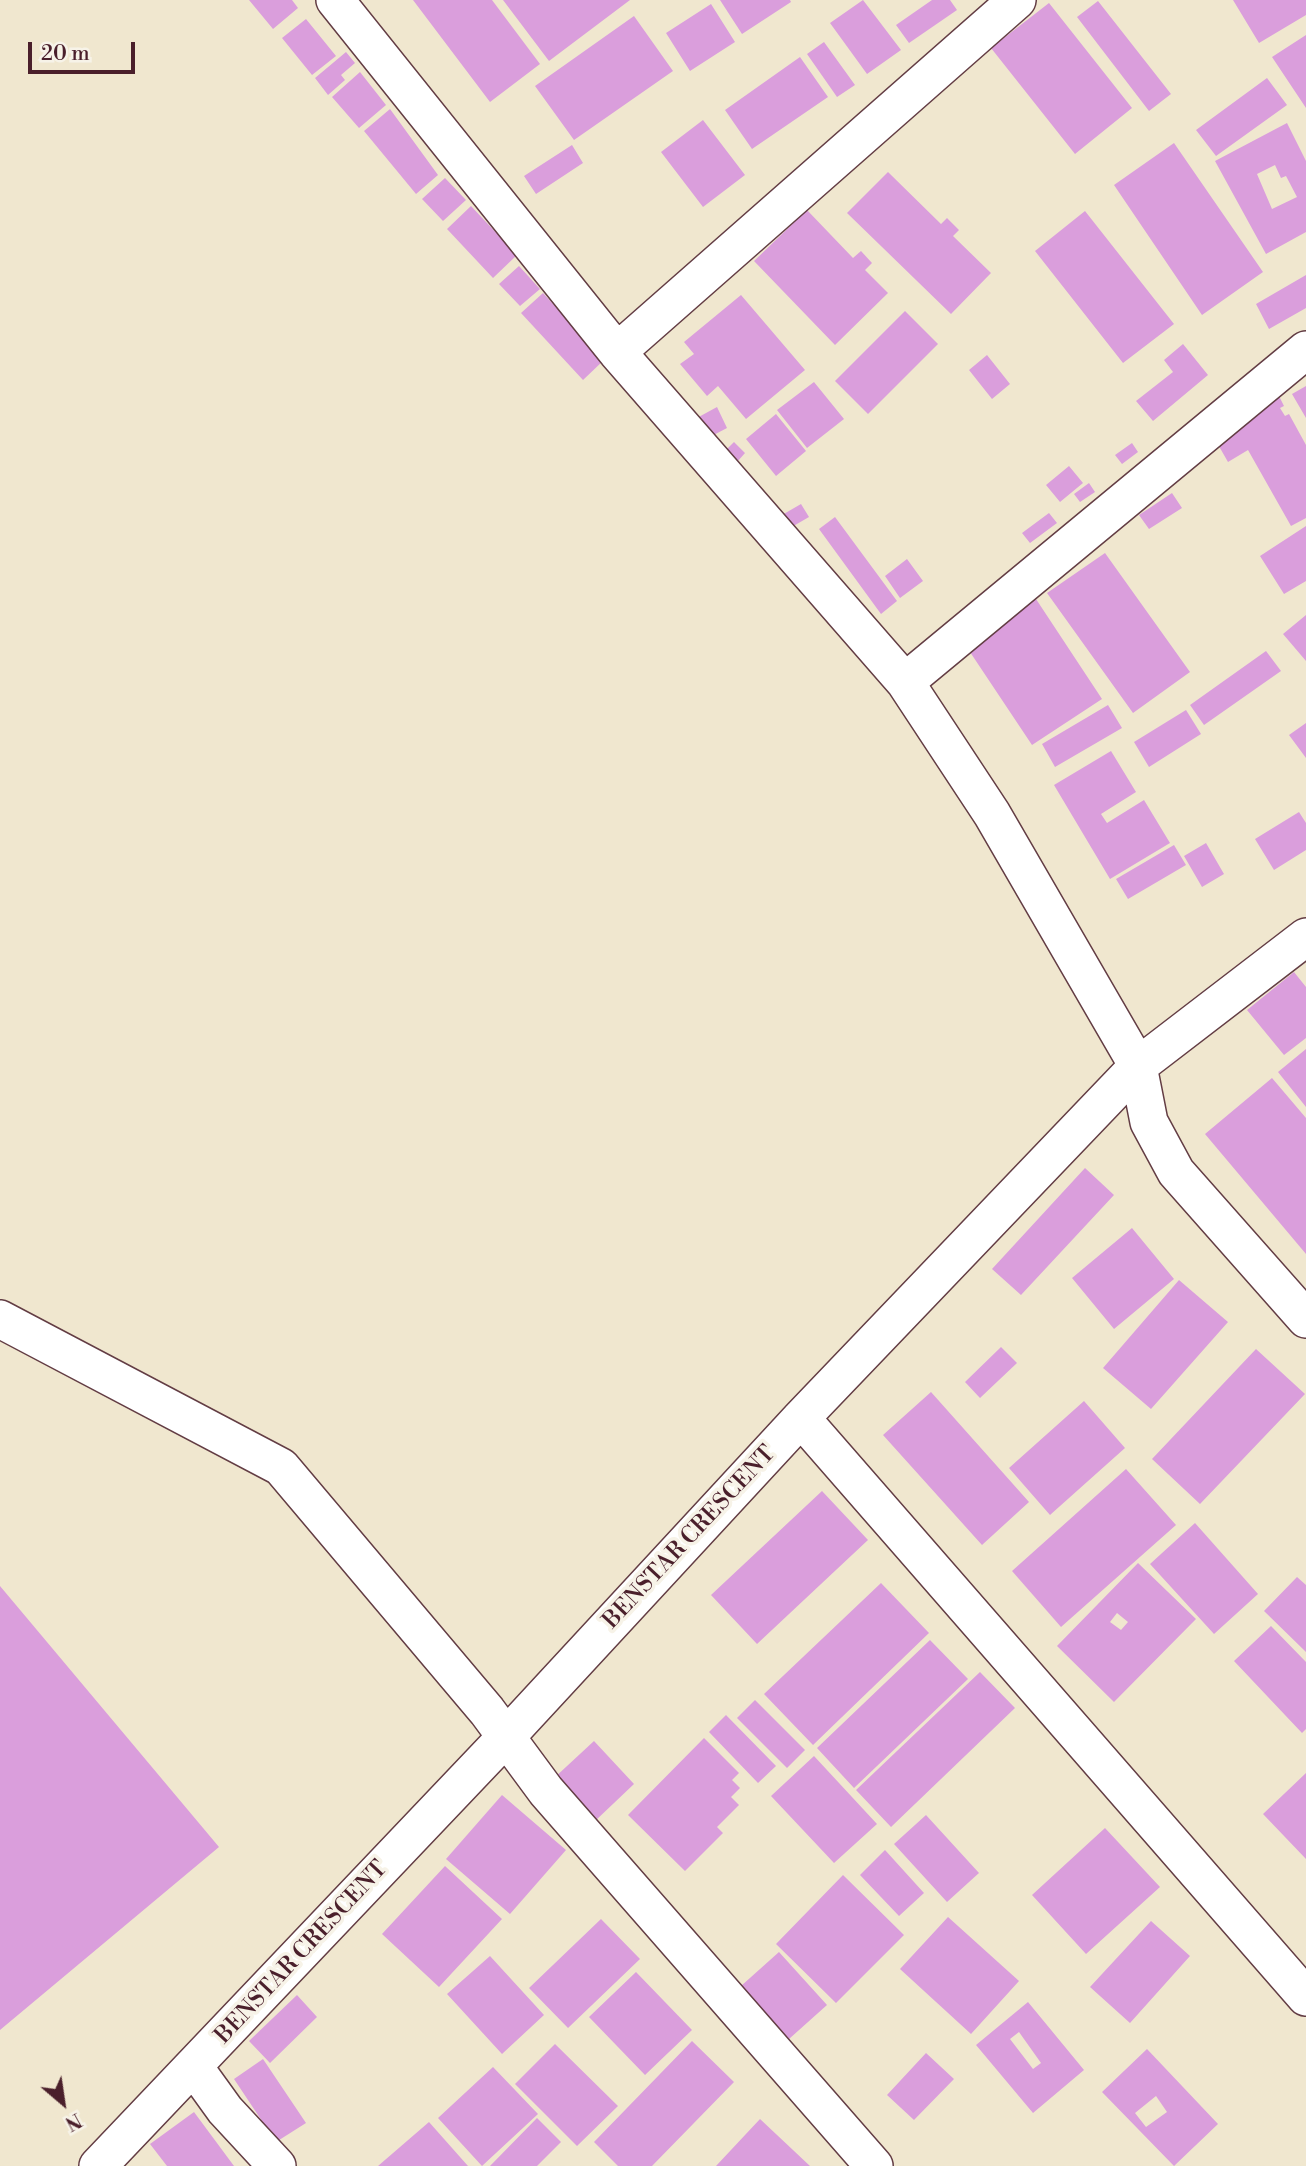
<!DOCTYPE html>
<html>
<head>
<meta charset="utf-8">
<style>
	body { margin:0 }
	#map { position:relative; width:1306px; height:2166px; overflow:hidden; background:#f0e7cf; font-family:"Libre Bodoni",serif }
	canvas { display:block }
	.north { position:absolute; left:28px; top:2068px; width:70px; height:70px; -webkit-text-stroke:5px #f7f3e8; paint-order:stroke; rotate:151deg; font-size:19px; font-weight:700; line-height:28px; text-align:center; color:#4a1f2b }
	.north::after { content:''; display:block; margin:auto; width:24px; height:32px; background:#4a1f2b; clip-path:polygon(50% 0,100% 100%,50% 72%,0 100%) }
	.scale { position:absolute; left:28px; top:42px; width:107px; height:32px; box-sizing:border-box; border:4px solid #4a1f2b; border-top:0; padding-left:9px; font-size:21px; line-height:24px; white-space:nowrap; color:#4a1f2b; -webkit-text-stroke:5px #f7f3e8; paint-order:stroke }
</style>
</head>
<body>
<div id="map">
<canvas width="1306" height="2166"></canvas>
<div class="north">N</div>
<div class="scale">20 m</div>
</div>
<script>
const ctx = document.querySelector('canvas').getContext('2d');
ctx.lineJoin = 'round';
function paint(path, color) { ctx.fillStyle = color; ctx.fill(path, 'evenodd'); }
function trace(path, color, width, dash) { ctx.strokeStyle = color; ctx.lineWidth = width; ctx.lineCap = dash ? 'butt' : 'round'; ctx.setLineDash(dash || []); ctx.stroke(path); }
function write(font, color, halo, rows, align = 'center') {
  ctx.font = font + ' "Libre Bodoni",serif'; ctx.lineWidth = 7; ctx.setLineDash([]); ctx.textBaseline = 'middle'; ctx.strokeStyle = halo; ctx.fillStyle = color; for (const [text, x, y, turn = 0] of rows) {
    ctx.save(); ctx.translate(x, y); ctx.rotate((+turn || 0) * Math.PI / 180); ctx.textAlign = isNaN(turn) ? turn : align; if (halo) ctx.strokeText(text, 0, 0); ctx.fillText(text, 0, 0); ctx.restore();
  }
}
paint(new Path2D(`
	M 249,0 L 292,0 L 298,8 L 273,29 Z
	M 413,0 L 492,0 L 540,64 L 490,102 Z
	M 503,0 L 630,0 L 549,61 Z
	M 720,0 L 790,0 L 791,2 L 742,34 Z
	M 863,0 L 901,50 L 867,74 L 830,23 Z
	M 932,0 L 950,0 L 957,10 L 909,43 L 896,25 Z
	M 1233,0 L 1306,0 L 1306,15 L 1259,43 Z
	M 1098,1 L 1171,94 L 1149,111 L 1077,17 Z
	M 1049,3 L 1132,108 L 1075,154 L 991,48 Z
	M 711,4 L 735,42 L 690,71 L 666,33 Z
	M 634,16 L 673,71 L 574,140 L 535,86 Z
	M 306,19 L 336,56 L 312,75 L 282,38 Z
	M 1306,35 L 1306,108 L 1272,57 Z
	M 824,42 L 855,85 L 837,97 L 807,54 Z
	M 346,52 L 355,63 L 341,75 L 345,80 L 328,95 L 315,78 Z
	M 800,57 L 828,97 L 752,149 L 725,110 Z
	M 360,72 L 386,105 L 359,128 L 332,97 Z
	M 1267,78 L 1287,105 L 1216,156 L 1196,130 Z
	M 390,109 L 438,175 L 416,194 L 364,131 Z
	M 703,120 L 745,175 L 703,207 L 661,152 Z
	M 1287,123 L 1306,161 L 1306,232 L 1266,254 L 1215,161 ZM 1275,165 L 1281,178 L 1286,176 L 1297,197 L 1272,209 L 1257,174 Z
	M 1174,143 L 1263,272 L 1202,315 L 1114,185 Z
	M 572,145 L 583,163 L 536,194 L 524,176 Z
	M 888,172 L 941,224 L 947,218 L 959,230 L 953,236 L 991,273 L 951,314 L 847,213 Z
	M 445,178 L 466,200 L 443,221 L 422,199 Z
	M 471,206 L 517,255 L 493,278 L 447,229 Z
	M 807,210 L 853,258 L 861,251 L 872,263 L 865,270 L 888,293 L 835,345 L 754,261 Z
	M 1085,211 L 1174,324 L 1123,363 L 1035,251 Z
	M 519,266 L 540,289 L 520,306 L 499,284 Z
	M 1306,275 L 1306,308 L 1269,329 L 1256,304 Z
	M 543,293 L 604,360 L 583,380 L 521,313 Z
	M 741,295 L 805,370 L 746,419 L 718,386 L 707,396 L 680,364 L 694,354 L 684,342 Z
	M 905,311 L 938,344 L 868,414 L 835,381 Z
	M 1183,344 L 1208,375 L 1153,421 L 1136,401 L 1173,372 L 1164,360 Z
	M 987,355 L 1010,384 L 992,399 L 969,370 Z
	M 814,382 L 844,419 L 807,448 L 777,410 Z
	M 1306,386 L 1306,418 L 1292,394 Z
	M 1279,396 L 1284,406 L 1280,408 L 1285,416 L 1289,414 L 1306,445 L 1306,518 L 1291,526 L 1248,450 L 1228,462 L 1212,434 Z
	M 717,407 L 727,428 L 706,439 L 695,419 Z
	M 776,414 L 806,451 L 776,476 L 746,439 Z
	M 734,442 L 745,453 L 730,470 L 717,459 Z
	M 1132,443 L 1138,452 L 1122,464 L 1115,455 Z
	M 1069,466 L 1083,483 L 1060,502 L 1046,485 Z
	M 1089,483 L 1095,492 L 1080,502 L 1074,494 Z
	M 1172,493 L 1182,508 L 1149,529 L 1139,515 Z
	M 801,504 L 809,517 L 790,528 L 782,515 Z
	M 1049,513 L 1057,523 L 1030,543 L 1022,533 Z
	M 835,517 L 897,601 L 881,614 L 819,529 Z
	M 1306,526 L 1306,581 L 1284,594 L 1260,556 Z
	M 1105,553 L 1190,672 L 1133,713 L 1047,593 Z
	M 907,559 L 923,581 L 900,598 L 885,576 Z
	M 1036,599 L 1102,699 L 1032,745 L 966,646 Z
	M 1306,615 L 1306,661 L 1283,634 Z
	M 1266,651 L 1281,671 L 1204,725 L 1190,705 Z
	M 1108,705 L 1122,728 L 1055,767 L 1042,744 Z
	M 1186,710 L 1201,734 L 1149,767 L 1134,742 Z
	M 1306,723 L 1306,758 L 1289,735 Z
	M 1111,751 L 1136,792 L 1101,814 L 1107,823 L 1144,800 L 1170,843 L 1110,879 L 1054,785 Z
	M 1299,812 L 1306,823 L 1306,850 L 1274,870 L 1255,839 Z
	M 1206,843 L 1224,874 L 1202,887 L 1184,856 Z
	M 1174,845 L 1186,865 L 1128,899 L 1116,879 Z
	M 1294,972 L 1306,987 L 1306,1038 L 1284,1055 L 1247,1010 Z
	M 1306,1049 L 1306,1107 L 1278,1072 Z
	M 1272,1078 L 1306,1118 L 1306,1254 L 1205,1134 Z
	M 1085,1168 L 1114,1195 L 1021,1295 L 992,1269 Z
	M 1132,1228 L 1174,1279 L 1114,1329 L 1072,1278 Z
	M 1179,1280 L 1228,1322 L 1151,1409 L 1103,1368 Z
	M 1001,1347 L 1017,1363 L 980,1398 L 965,1382 Z
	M 1256,1349 L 1305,1394 L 1200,1504 L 1152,1459 Z
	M 931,1392 L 1029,1502 L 982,1545 L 883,1435 Z
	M 1084,1401 L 1125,1448 L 1050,1515 L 1009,1468 Z
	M 1126,1469 L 1176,1525 L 1061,1627 L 1012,1571 Z
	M 822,1491 L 868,1540 L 757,1644 L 711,1595 Z
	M 1195,1523 L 1258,1594 L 1214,1634 L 1150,1564 Z
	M 1138,1563 L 1196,1619 L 1114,1702 L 1057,1646 ZM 1117,1613 L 1128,1622 L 1121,1630 L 1110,1622 Z
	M 1297,1577 L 1306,1585 L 1306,1652 L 1264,1611 Z
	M 881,1583 L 929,1633 L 813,1745 L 764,1694 Z
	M 0,1586 L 219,1847 L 0,2030 Z
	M 1271,1626 L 1306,1662 L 1306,1729 L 1302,1733 L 1234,1661 Z
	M 930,1640 L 968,1679 L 854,1788 L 817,1748 Z
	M 980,1672 L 1015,1708 L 891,1827 L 856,1790 Z
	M 755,1700 L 805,1750 L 787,1768 L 737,1718 Z
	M 726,1715 L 776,1766 L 758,1783 L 709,1732 Z
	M 704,1738 L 739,1773 L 732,1780 L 740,1788 L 731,1797 L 739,1805 L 717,1827 L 723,1833 L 685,1871 L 628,1815 Z
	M 594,1741 L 634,1784 L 594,1822 L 553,1779 Z
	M 814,1756 L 877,1824 L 834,1863 L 771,1796 Z
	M 1306,1773 L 1306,1859 L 1263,1814 Z
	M 502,1795 L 566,1850 L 510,1914 L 446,1859 Z
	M 926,1815 L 979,1873 L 947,1902 L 894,1844 Z
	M 1105,1828 L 1160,1887 L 1086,1954 L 1032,1895 Z
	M 885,1850 L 924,1893 L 899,1916 L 860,1875 Z
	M 445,1866 L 502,1919 L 439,1987 L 382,1934 Z
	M 843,1875 L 904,1935 L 836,2003 L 776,1944 Z
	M 948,1917 L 1019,1981 L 971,2034 L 900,1969 Z
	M 601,1919 L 640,1959 L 568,2028 L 529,1988 Z
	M 1151,1921 L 1190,1956 L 1130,2023 L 1090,1987 Z
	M 779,1952 L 827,2005 L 789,2039 L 741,1986 Z
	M 490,1956 L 544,2015 L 502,2054 L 447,1994 Z
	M 636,1972 L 692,2030 L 645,2075 L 589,2017 Z
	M 297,1995 L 317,2017 L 270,2063 L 249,2041 Z
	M 1028,2002 L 1084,2070 L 1033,2113 L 976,2045 ZM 1019,2032 L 1041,2063 L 1033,2069 L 1010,2039 Z
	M 692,2041 L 734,2082 L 652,2166 L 618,2166 L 594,2142 Z
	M 555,2044 L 618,2106 L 577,2146 L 515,2084 Z
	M 1147,2049 L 1218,2124 L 1174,2166 L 1102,2092 ZM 1156,2096 L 1167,2112 L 1146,2127 L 1135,2113 Z
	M 926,2053 L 954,2079 L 914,2120 L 887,2095 Z
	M 263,2059 L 306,2123 L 276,2142 L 234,2079 Z
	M 493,2067 L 538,2114 L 482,2166 L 438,2118 Z
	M 194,2112 L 234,2166 L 167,2166 L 150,2144 Z
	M 537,2118 L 561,2142 L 537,2166 L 490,2166 Z
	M 760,2119 L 810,2166 L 716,2166 Z
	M 429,2122 L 468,2166 L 378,2166 Z`), '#da9edc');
const minor = new Path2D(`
	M 335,0 L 617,352 L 905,682 L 992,814 L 1138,1066 L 1149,1122 L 1176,1172 L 1306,1319
	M 617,352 L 1017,0
	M 905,682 L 1306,350
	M 0,1319 L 281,1467 L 487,1711 L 546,1791 L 874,2166
	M 801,1418 L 1306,1997
	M 194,2067 L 225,2110 L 277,2166
	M 98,2166 L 505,1738 L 801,1418 L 1138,1066 L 1306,937`);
trace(minor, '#633d44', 40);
trace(minor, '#fff', 37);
write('23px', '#4a1f2b', '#f7f3e8', [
	["BENSTAR CRESCENT",690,1538,-47],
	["BENSTAR CRESCENT",302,1953,-47]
]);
</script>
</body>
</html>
